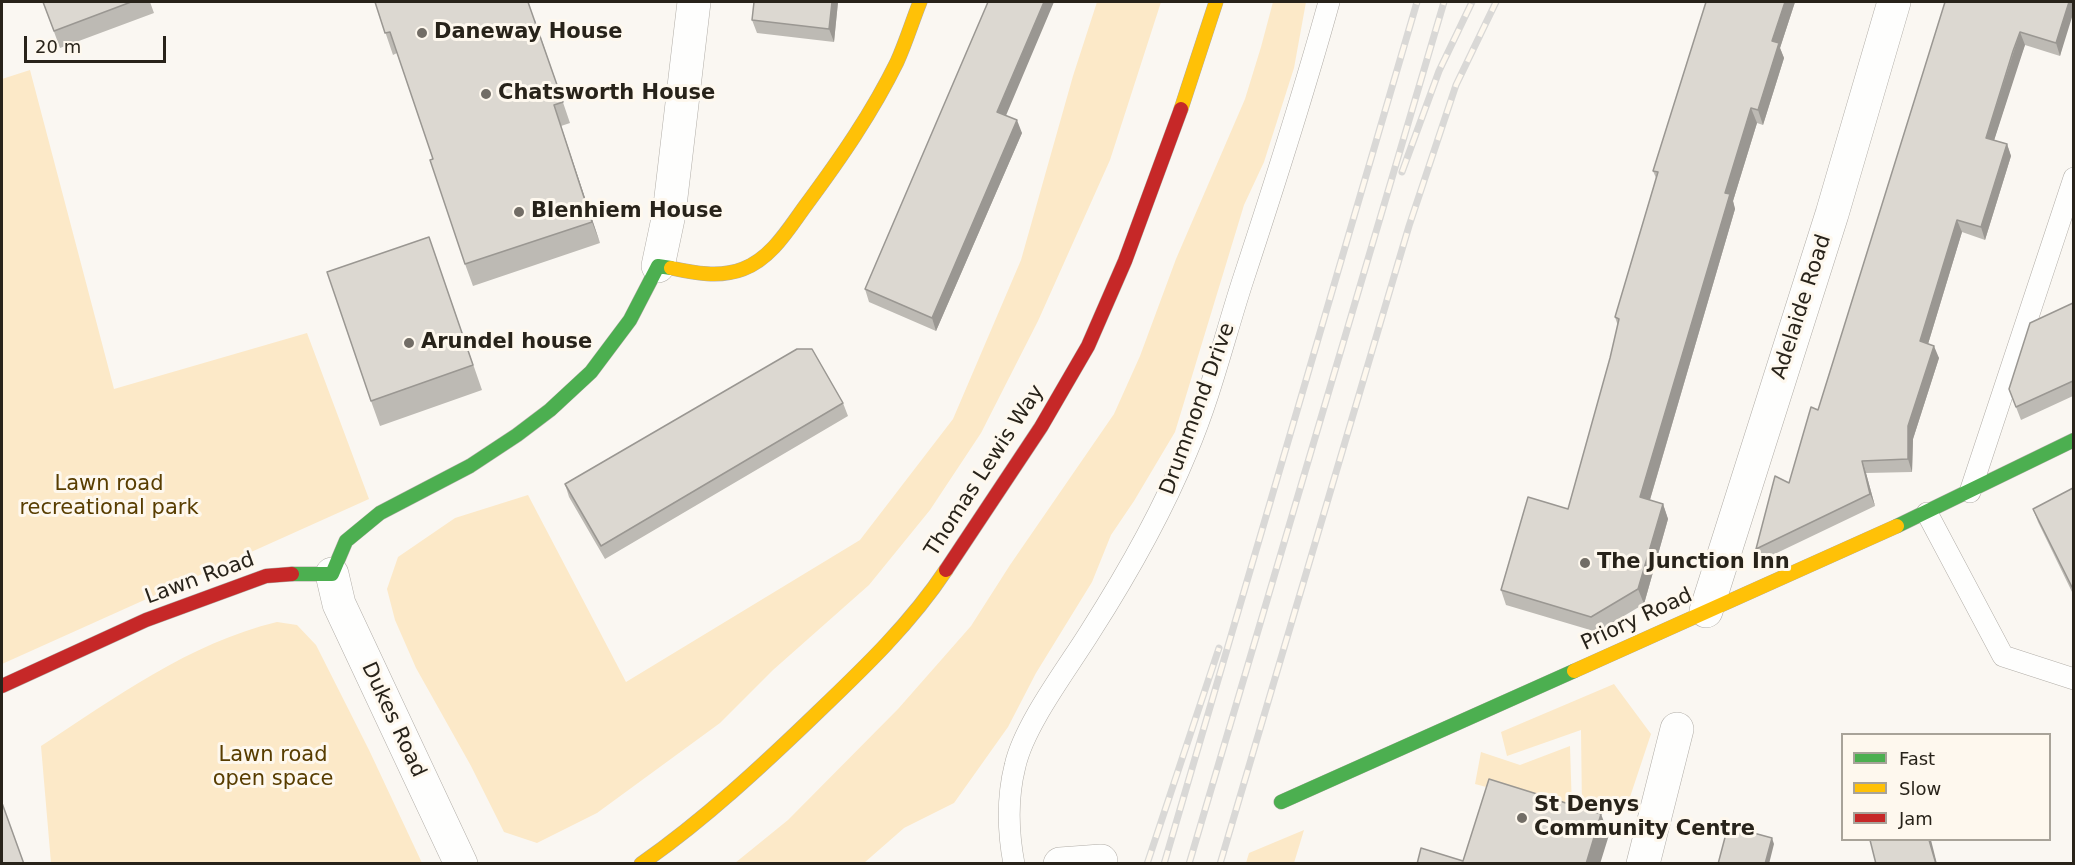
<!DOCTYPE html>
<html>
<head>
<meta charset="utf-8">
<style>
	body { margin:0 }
	#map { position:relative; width:2075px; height:865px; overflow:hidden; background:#faf7f2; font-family:"DejaVu Sans",sans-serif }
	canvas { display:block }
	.frame { position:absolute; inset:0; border:3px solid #28231a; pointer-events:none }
	.legend { position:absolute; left:1841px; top:733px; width:210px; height:108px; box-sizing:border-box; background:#fef8ee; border:2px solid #a8a399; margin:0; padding:8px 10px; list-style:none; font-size:18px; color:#28231a }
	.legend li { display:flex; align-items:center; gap:12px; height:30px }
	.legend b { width:30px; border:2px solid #a8a399 }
	.scale { position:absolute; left:24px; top:36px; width:142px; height:27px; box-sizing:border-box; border:3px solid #28231a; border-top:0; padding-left:8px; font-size:18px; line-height:21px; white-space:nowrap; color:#28231a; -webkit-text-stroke:4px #fef8ee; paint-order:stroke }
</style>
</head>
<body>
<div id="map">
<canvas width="2075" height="865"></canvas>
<div class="frame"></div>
<ul class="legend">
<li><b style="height:8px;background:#4caf50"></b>Fast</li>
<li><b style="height:8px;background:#ffc107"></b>Slow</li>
<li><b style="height:8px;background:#c62828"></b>Jam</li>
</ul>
<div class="scale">20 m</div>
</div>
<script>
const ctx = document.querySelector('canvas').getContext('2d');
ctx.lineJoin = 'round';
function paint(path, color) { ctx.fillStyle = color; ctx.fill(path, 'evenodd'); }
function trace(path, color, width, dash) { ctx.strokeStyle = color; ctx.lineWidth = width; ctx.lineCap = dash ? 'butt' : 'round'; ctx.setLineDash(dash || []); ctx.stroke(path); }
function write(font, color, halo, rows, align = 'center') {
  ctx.font = font + ' "DejaVu Sans",sans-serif'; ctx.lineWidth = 6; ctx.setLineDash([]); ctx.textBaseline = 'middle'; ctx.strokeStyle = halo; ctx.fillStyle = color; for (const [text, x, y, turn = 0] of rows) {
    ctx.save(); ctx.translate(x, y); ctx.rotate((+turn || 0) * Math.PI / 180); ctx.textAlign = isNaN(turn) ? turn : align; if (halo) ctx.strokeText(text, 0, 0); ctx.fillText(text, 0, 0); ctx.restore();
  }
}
paint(new Path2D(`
	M 1097,2 L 1161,2 L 1110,160 L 1038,321 L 981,433 L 930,510 L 869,585 L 773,670 L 720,723 L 597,813 L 537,843 L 504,832 L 471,766 L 416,668 L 395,620 L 387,589 L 398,557 L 455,518 L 528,495 L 626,682 L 860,540 L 953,419 L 1021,260 L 1073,76 Z
	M 1273,2 L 1306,2 L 1294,68 L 1264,162 L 1244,205 L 1175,432 L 1134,501 L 1111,535 L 1092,582 L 1036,673 L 1008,727 L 954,803 L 904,828 L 864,863 L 735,863 L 788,820 L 898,709 L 971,626 L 1010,565 L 1114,414 L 1140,356 L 1176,259 L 1245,99 L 1261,47 Z
	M 30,70 L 114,389 L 307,333 L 369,499 L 2,664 L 2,79 Z
	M 277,622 L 297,625 L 316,645 L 369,750 L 422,863 L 51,863 L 41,746 C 115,698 189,643 277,622 Z
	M 1614,684 L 1651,734 L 1627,806 L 1582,809 L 1581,730 L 1507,756 L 1501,732 Z
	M 1570,746 L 1572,810 L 1475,784 L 1481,752 L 1520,765 Z
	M 1304,830 L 1294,863 L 1246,863 L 1249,853 Z`), '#fce9c8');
const lane = new Path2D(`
	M 1970,492 L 2074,178
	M 1927,513 L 2003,656 L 2074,679
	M 1014,864 C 1008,832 1007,798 1015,766 C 1024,725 1067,669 1090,632 C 1127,574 1161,515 1187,451 C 1210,397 1224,339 1242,283 C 1273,189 1303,96 1329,2`);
const street = new Path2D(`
	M 658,266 L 669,214 L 694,2
	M 332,574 L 339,604 L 461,864
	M 1706,611 L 1832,214 L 1894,2
	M 1060,864 L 1101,861
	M 1643,864 L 1677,729`);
const fast = new Path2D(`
	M 1897,526 L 2074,440
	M 292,574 L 332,574 L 346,541 L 380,513 L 470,466 L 517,435 L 550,410 L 591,372 L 630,320 L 658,266 L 671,268
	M 1281,802 L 1574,671`);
const slow = new Path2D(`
	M 1181,109 L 1216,2
	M 671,268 C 694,273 720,278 743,269 C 772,258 789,228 806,205 C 840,159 872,113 897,62 C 906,42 912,22 920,2
	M 1574,671 L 1897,526
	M 641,864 C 704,820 762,766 818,712 C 864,668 911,623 946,570`);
const jam = new Path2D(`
	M 946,570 L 1041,427 L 1088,346 L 1125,261 L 1181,109
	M 2,686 L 146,620 L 266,576 L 292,574`);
trace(lane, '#b1ada7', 22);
trace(street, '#b1ada7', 34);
trace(fast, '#b1ada7', 15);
trace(slow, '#b1ada7', 15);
trace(jam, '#b1ada7', 15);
trace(lane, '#fefefd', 21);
trace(street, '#fefefd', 33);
trace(fast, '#4caf50', 14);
trace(slow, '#ffc107', 14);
trace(jam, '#c62828', 14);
const rail = new Path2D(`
	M 1402,172 L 1439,71 L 1472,2
	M 1147,864 L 1219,648
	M 1164,864 L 1417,2
	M 1189,864 L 1444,2
	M 1220,864 L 1409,226 L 1456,85 L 1496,2`);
trace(rail, '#d9d8d6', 7);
trace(rail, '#fef8ee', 4.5, [14]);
paint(new Path2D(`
	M 43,2 L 150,2 L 154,13 L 60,48 Z
	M 375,2 L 535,20 L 570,123 L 561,126 L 600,243 L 473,286 L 465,264 L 433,159 L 397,53 L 393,55 Z
	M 754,2 L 838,2 L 834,42 L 757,33 L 752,20 Z
	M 1706,2 L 1795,2 L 1780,48 L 1784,58 L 1763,125 L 1757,123 L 1733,201 L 1735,209 L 1650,500 L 1663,504 L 1668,519 L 1644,604 L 1597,632 L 1506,605 L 1501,590 L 1568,509 L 1610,358 L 1618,326 L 1615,317 L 1656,178 L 1653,171 Z
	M 1945,2 L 2073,2 L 2060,56 L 2025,45 L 2018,64 L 1994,140 L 2007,144 L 2011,156 L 1985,240 L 1962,232 L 1928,344 L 1939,358 L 1913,439 L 1912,472 L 1866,473 L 1875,506 L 1760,561 L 1756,549 L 1789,483 L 1818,410 Z
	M 1006,116 L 1022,133 L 936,331 L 869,302 L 865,289 Z
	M 429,237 L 482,390 L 380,426 L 371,401 Z
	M 2073,303 L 2073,396 L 2021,420 L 2009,389 Z
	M 843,403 L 848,416 L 605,559 L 569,497 L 565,484 Z
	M 2073,488 L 2073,594 L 2038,522 L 2033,509 Z`), '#bdbab4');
paint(new Path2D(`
	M 832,2 L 838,2 L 834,42 L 829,29 Z
	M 1044,2 L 1054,2 L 1002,125 L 997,112 Z
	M 1785,2 L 1795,2 L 1780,48 L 1784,58 L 1763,125 L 1758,110 L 1772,41 Z
	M 2069,2 L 2073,2 L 2073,14 L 2060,56 L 2056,43 Z
	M 2020,32 L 2025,45 L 1991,150 L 1986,138 Z
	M 554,105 L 600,243 L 592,222 Z
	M 1751,108 L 1757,123 L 1733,201 L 1735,209 L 1646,513 L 1640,497 L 1725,193 Z
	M 1017,120 L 1022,133 L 936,331 L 932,318 Z
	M 2007,144 L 2011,156 L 1985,240 L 1981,227 Z
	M 1957,220 L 1962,232 L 1925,354 L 1920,341 Z
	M 1934,346 L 1939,358 L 1913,439 L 1912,472 L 1908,459 L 1908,426 Z
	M 1862,461 L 1866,473 L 1875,506 L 1870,494 Z
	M 1663,504 L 1668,519 L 1644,604 L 1638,589 Z
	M 1601,814 L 1609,835 L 1600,864 L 1586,864 Z
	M 1772,838 L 1774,844 L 1769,864 L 1765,864 Z
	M 1929,840 L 1931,840 L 1937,864 L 1936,864 Z`), '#9a9792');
const building = new Path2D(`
	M 43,2 L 131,2 L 54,31 Z
	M 375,2 L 528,2 L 563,102 L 554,105 L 592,222 L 465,264 L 430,160 L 433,159 L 390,32 L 385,33 Z
	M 754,2 L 832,2 L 829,29 L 752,20 Z
	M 988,2 L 1044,2 L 997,112 L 1017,120 L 932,318 L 865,289 Z
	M 1706,2 L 1785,2 L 1772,41 L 1779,43 L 1758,110 L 1751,108 L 1725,193 L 1730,194 L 1640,497 L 1663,504 L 1638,589 L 1591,617 L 1501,590 L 1528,497 L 1568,509 L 1610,358 L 1619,319 L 1615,317 L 1658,172 L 1653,171 Z
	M 1945,2 L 2069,2 L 2056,43 L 2020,32 L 2013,51 L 1986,138 L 2007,144 L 1981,227 L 1957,220 L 1920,341 L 1934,346 L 1908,426 L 1908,459 L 1862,461 L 1870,494 L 1756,549 L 1775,476 L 1789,483 L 1811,407 L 1818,410 Z
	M 429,237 L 473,365 L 371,401 L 327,272 Z
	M 2073,303 L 2073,381 L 2016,407 L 2009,389 L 2030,323 Z
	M 797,349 L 812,349 L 843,403 L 601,546 L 565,484 Z
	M 2073,488 L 2073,586 L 2072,587 L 2033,509 Z
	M 1489,779 L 1601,814 L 1586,864 L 1417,864 L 1421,848 L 1463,861 Z
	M 2,803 L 24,864 L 2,864 Z
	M 1728,826 L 1772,838 L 1765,864 L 1718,864 Z
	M 1870,840 L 1929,840 L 1936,864 L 1876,864 Z`);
paint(building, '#dcd8d1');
trace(building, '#9a9792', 1.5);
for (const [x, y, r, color] of [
	[422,33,6,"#726d66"],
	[486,94,6,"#726d66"],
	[519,212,6,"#726d66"],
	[409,343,6,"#726d66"],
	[1585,563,6,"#726d66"],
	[1522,818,6,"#726d66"]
]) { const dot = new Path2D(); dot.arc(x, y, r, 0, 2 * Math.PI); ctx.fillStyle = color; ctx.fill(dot); trace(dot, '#fef8ee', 2); }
write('bold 21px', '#28231a', '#fef8ee', [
	["Daneway House",434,33],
	["Chatsworth House",498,94],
	["Blenhiem House",531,212],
	["Arundel house",421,343],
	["The Junction Inn",1597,563],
	["St Denys",1534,806],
	["Community Centre",1534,830]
], 'left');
write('21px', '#28231a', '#fef8ee', [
	["Adelaide Road",1802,307,-72],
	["Drummond Drive",1198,409,-70],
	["Thomas Lewis Way",985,471,-57],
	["Lawn Road",200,579,-20],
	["Priory Road",1637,620,-25],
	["Dukes Road",393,720,65]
]);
write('21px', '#583d00', '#fef8ee', [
	["Lawn road",109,485],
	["recreational park",109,509],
	["Lawn road",273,756],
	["open space",273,780]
]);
</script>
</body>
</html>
